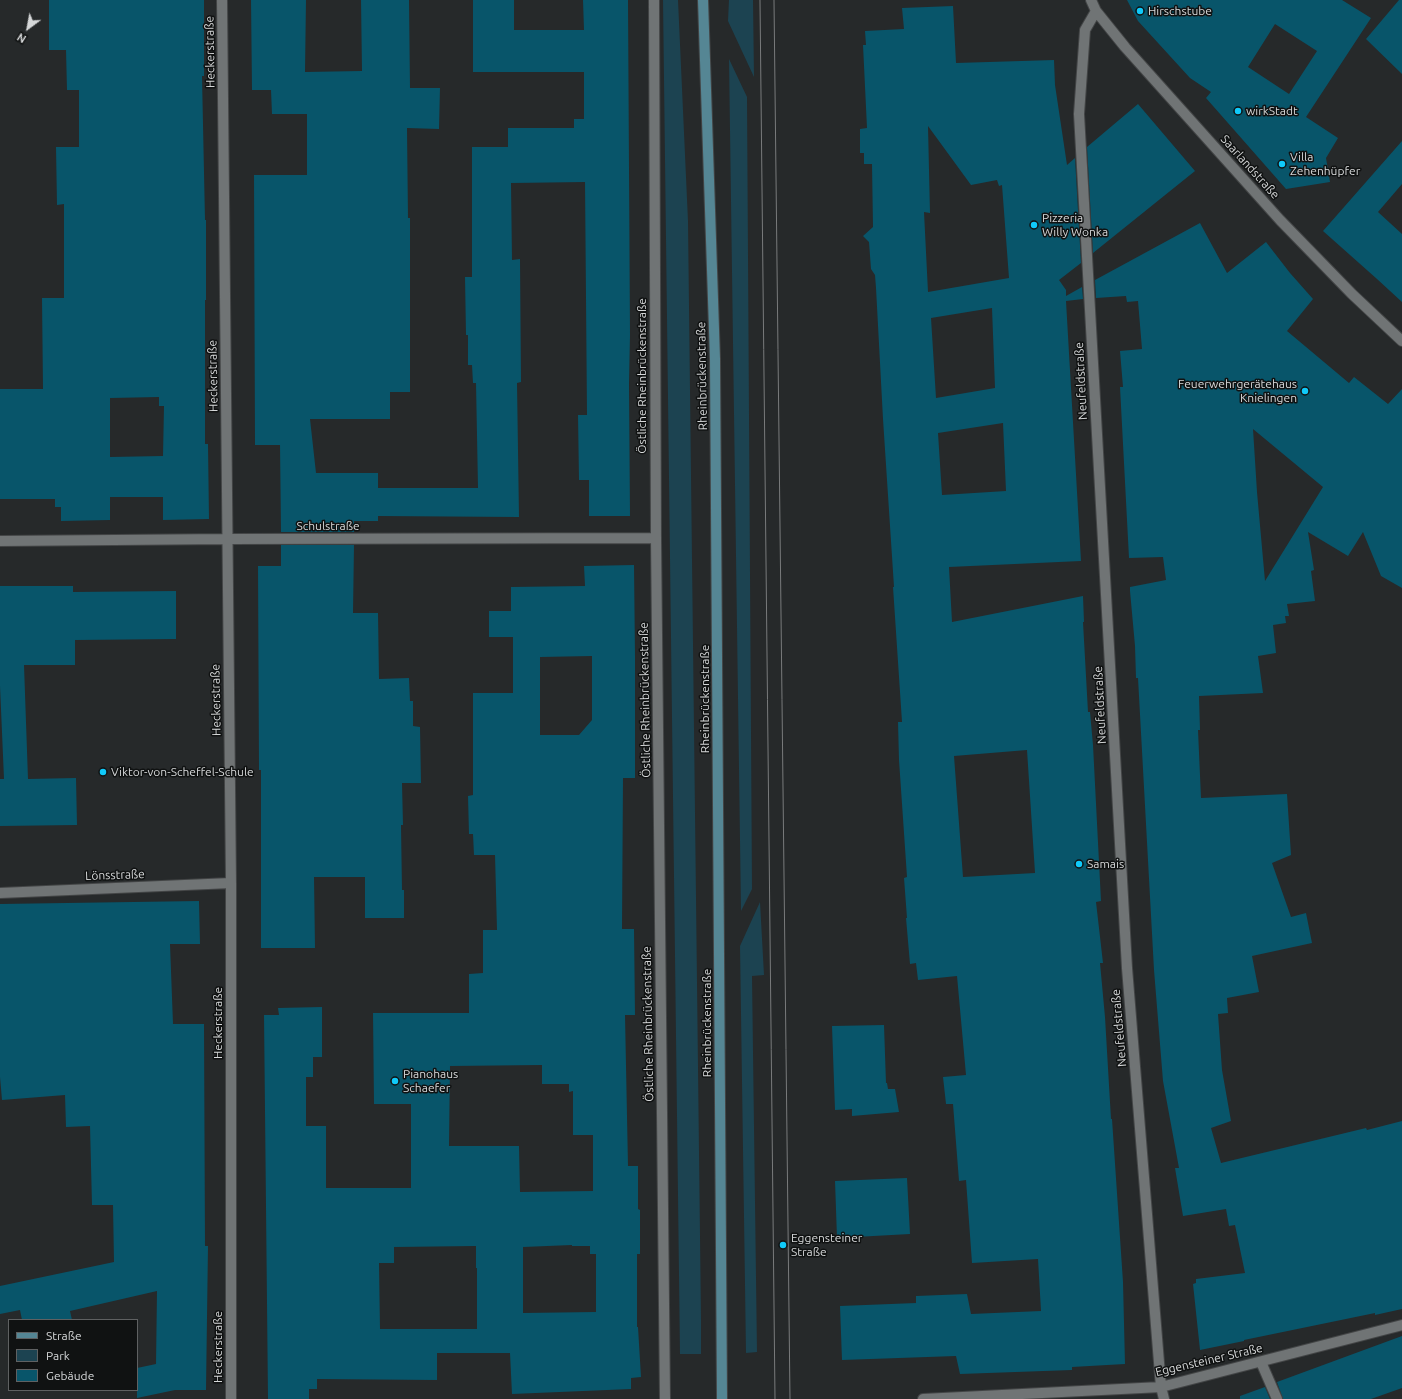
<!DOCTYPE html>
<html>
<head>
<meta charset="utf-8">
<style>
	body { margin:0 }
	#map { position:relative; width:1402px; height:1399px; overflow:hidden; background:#26292a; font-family:Ubuntu,sans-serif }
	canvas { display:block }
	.legend { position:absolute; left:8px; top:1319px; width:130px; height:72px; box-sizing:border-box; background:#101212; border:1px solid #5f6162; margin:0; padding:5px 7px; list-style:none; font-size:12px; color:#d6d8d9 }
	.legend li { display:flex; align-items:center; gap:8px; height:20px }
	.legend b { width:20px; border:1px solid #5f6162 }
	.north { position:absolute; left:8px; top:8px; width:40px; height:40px; -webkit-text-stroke:3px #101212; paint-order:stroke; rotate:212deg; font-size:11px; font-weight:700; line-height:16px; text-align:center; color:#d6d8d9 }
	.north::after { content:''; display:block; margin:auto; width:14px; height:18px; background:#d6d8d9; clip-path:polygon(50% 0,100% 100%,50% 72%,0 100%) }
</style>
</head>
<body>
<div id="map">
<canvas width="1402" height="1399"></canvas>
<ul class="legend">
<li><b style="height:5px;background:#558694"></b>Straße</li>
<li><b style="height:11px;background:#1c4351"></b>Park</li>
<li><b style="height:11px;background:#08556a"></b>Gebäude</li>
</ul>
<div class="north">N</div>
</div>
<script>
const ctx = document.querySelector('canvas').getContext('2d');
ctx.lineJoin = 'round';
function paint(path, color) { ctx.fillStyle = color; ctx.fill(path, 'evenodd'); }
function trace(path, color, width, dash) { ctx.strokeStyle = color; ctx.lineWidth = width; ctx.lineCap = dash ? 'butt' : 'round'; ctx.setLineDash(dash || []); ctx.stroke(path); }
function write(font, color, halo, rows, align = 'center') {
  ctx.font = font + ' Ubuntu,sans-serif'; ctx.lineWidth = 3; ctx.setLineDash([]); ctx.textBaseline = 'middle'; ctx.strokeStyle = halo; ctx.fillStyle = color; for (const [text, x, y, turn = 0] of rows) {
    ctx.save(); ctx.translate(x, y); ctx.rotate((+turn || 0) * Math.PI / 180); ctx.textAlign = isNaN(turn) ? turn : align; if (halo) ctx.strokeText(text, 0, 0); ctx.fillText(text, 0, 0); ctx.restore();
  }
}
paint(new Path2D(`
	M 663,0 L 678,0 L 688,221 L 701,1320 L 701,1354 L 680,1354 Z
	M 729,0 L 753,0 L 754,77 L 728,21 Z
	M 729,59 L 747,97 L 752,889 L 741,911 Z
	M 760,902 L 764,975 L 752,976 L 757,1352 L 746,1353 L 740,946 Z`), '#1c4351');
paint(new Path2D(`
	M 49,0 L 204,0 L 204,76 L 202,76 L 205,220 L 206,220 L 206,300 L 205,300 L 205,444 L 208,444 L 209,519 L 163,520 L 163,497 L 110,497 L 110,520 L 61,521 L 61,507 L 55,507 L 55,499 L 0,499 L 0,389 L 43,389 L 42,298 L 64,298 L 64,204 L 57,205 L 56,147 L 79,147 L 79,90 L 67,90 L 66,50 L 49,50 ZM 159,397 L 159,406 L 164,406 L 163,456 L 110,457 L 110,398 Z
	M 251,0 L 306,0 L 305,72 L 362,71 L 361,0 L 409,0 L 410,88 L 440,88 L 439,129 L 407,128 L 408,218 L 410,218 L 410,392 L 390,392 L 390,419 L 310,419 L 316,473 L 378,473 L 378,488 L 478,488 L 476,383 L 473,383 L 472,365 L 468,365 L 468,335 L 466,335 L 465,277 L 472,277 L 472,147 L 508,147 L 508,128 L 574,128 L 574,119 L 584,119 L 584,72 L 473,72 L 473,0 L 514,0 L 514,30 L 584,30 L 583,0 L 628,0 L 630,335 L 629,384 L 630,516 L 589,516 L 589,480 L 579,480 L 578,415 L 587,415 L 585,182 L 511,183 L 512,260 L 520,259 L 521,382 L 517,383 L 519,517 L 378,516 L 378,521 L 354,521 L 354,532 L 281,532 L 280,445 L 255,445 L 254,175 L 307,175 L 307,114 L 272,114 L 271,90 L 252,90 Z
	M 1127,0 L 1342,0 L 1371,18 L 1306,117 L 1338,138 L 1326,158 L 1330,182 L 1286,189 L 1206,98 L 1211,92 L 1190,78 L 1138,21 ZM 1275,24 L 1317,51 L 1289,94 L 1248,67 Z
	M 1399,0 L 1402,0 L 1402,74 L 1366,39 Z
	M 953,6 L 956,63 L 1054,60 L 1055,85 L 1067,165 L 1075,158 L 1081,263 L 1059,280 L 1066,290 L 1066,296 L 1082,287 L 1083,299 L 1066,301 L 1081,561 L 949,567 L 952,622 L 1083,596 L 1084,622 L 1083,622 L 1088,712 L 1090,712 L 1093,745 L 1101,901 L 1096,902 L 1103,963 L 1100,963 L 1105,1017 L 1111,1119 L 1112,1119 L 1123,1282 L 1125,1364 L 1072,1367 L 1072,1370 L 960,1374 L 956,1356 L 842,1360 L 840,1306 L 916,1303 L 916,1296 L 967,1294 L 971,1314 L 1041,1311 L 1038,1259 L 972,1263 L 966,1180 L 959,1181 L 953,1104 L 946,1104 L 943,1077 L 966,1075 L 957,976 L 918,980 L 916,963 L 910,964 L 906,918 L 907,918 L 904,878 L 907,877 L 899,760 L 898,722 L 902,722 L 893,587 L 894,587 L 883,419 L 876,288 L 875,275 L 871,269 L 869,242 L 863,236 L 873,227 L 872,164 L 864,164 L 864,153 L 860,153 L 860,129 L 867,128 L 863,45 L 866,45 L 865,31 L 904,29 L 902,8 ZM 928,126 L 971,185 L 997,180 L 999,186 L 1002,185 L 1009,278 L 928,292 L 924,212 L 930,213 ZM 992,308 L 995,388 L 936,398 L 931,318 ZM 1003,423 L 1006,491 L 942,495 L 938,433 ZM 1027,750 L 1035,873 L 963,877 L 954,756 Z
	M 1138,104 L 1195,171 L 1093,253 L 1087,147 Z
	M 1402,141 L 1402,184 L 1378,212 L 1402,234 L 1402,302 L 1377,279 L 1323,231 Z
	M 1200,223 L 1227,273 L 1266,242 L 1290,273 L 1313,299 L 1287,331 L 1349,383 L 1354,377 L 1388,404 L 1402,389 L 1402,588 L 1381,576 L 1363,532 L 1348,556 L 1308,532 L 1314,570 L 1311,571 L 1315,601 L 1287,604 L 1289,616 L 1285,616 L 1286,623 L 1273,625 L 1276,653 L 1258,656 L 1263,693 L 1199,696 L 1200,730 L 1198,730 L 1201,798 L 1287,794 L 1291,855 L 1272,863 L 1291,917 L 1306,913 L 1312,943 L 1252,956 L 1259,992 L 1227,998 L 1228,1013 L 1218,1014 L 1222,1070 L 1231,1121 L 1211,1128 L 1221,1163 L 1366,1128 L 1367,1130 L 1402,1121 L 1402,1309 L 1375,1315 L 1375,1313 L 1244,1340 L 1244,1341 L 1200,1350 L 1193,1284 L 1196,1283 L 1196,1279 L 1245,1273 L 1235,1225 L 1229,1226 L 1226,1209 L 1183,1216 L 1175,1168 L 1179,1168 L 1163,1081 L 1154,970 L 1138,678 L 1136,678 L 1135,646 L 1130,591 L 1130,587 L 1166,580 L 1163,557 L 1129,558 L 1120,387 L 1123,387 L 1120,351 L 1142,349 L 1138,301 L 1127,302 L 1126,296 L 1096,298 L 1095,280 ZM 1253,429 L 1323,487 L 1265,581 L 1257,492 Z
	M 281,545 L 354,545 L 353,613 L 378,613 L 379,679 L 409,678 L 410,701 L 413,701 L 413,726 L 420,727 L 421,783 L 402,783 L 403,825 L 401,825 L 402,890 L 404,890 L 404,918 L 365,918 L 365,877 L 314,877 L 315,948 L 261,948 L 261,770 L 259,770 L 258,566 L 281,566 Z
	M 634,565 L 635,656 L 635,778 L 623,778 L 622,929 L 634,929 L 635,1015 L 625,1015 L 628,1166 L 638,1166 L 638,1209 L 640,1210 L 640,1254 L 637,1254 L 637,1327 L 638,1327 L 641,1377 L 631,1378 L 631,1389 L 512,1394 L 510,1353 L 437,1353 L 437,1380 L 317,1379 L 317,1389 L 309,1389 L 309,1399 L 268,1399 L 264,1015 L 279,1015 L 278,1008 L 322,1007 L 322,1057 L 313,1057 L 313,1077 L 306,1077 L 306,1126 L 326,1126 L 326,1188 L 411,1188 L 411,1104 L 374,1104 L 373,1013 L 469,1013 L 469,974 L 483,973 L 483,930 L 497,930 L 495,855 L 474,855 L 473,834 L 469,834 L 468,796 L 473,795 L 473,693 L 513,693 L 513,637 L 489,637 L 489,611 L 511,611 L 511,587 L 585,586 L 584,566 ZM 592,656 L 592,720 L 579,735 L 540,735 L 540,657 ZM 542,1065 L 542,1084 L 569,1084 L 569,1092 L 573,1091 L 573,1135 L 593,1135 L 593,1191 L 520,1192 L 519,1146 L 449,1146 L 450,1066 ZM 572,1245 L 572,1246 L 590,1246 L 590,1254 L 596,1254 L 596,1312 L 523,1313 L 523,1247 ZM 476,1246 L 476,1268 L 477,1268 L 477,1329 L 380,1329 L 379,1263 L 394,1263 L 394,1247 Z
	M 0,586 L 73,586 L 73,592 L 176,591 L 176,639 L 75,640 L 75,665 L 24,665 L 28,779 L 76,778 L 77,825 L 0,826 L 0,779 L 4,779 L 0,686 Z
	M 199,901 L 200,944 L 170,944 L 173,1024 L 204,1024 L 205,1246 L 208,1246 L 206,1390 L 175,1390 L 137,1398 L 137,1368 L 156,1364 L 157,1291 L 70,1311 L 72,1320 L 22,1320 L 20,1310 L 0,1314 L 0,1286 L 114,1262 L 113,1205 L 92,1205 L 90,1126 L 66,1127 L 65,1095 L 2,1100 L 0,1077 L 0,904 Z
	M 884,1025 L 886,1083 L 887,1083 L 888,1089 L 895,1089 L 899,1112 L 852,1116 L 852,1109 L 835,1110 L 832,1026 Z
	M 907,1178 L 910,1234 L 837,1238 L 835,1181 Z
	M 1402,1336 L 1402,1388 L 1371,1399 L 1283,1399 L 1277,1382 Z
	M 1265,1387 L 1270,1399 L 1240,1399 L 1240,1396 Z`), '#08556a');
const street = new Path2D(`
	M 222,0 L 231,883 L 231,1399
	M 654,0 L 656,538 L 665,1399
	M 1091,0 L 1096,11 L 1125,47 L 1280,220 L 1352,294 L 1402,341
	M 1096,11 L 1085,30 L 1079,114 L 1127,968 L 1161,1387 L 1164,1399
	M 0,541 L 227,539 L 656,538
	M 0,893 L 231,883
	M 1261,1362 L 1277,1399
	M 923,1399 L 1161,1387 L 1402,1325`);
const secondary = new Path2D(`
	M 703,0 L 715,359 L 722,1399`);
trace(street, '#434546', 12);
trace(secondary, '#434546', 12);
trace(street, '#707475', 10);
trace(secondary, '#558694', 10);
trace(new Path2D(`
	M 760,0 L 775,1399
	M 774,0 L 790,1399`), '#797b7c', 1);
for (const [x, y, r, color] of [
	[1140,11,4,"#10cafa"],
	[1238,111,4,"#10cafa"],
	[1282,164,4,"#10cafa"],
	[1034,225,4,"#10cafa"],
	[1305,391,4,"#10cafa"],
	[103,772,4,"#10cafa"],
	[1079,864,4,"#10cafa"],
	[395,1081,4,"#10cafa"],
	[783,1245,4,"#10cafa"]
]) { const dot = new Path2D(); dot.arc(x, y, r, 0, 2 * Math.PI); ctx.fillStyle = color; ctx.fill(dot); trace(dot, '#101212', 1.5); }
write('12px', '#d6d8d9', '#101212', [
	["Hirschstube",1148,11],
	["wirkStadt",1246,111],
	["Villa",1290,157],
	["Zehenhüpfer",1290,171],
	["Pizzeria",1042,218],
	["Willy Wonka",1042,232],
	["Feuerwehrgerätehaus",1297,384,"right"],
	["Knielingen",1297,398,"right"],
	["Viktor-von-Scheffel-Schule",111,772],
	["Samais",1087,864],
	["Pianohaus",403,1074],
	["Schaefer",403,1088],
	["Eggensteiner",791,1238],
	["Straße",791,1252]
], 'left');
write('12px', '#d6d8d9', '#101212', [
	["Heckerstraße",210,52,-91],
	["Saarlandstraße",1250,167,48],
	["Heckerstraße",213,376,-91],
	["Östliche Rheinbrückenstraße",642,376,-90],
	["Rheinbrückenstraße",702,376,-91],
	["Neufeldstraße",1081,381,-93],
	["Schulstraße",328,526],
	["Rheinbrückenstraße",705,699,-90],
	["Heckerstraße",216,700,-91],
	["Östliche Rheinbrückenstraße",645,700,-91],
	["Neufeldstraße",1100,705,-93],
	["Lönsstraße",115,875,-2],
	["Heckerstraße",218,1023,-90],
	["Rheinbrückenstraße",707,1023,-90],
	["Östliche Rheinbrückenstraße",648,1024,-91],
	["Neufeldstraße",1119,1028,-95],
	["Heckerstraße",218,1347,-90],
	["Eggensteiner Straße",1209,1360,-13]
]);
</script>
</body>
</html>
